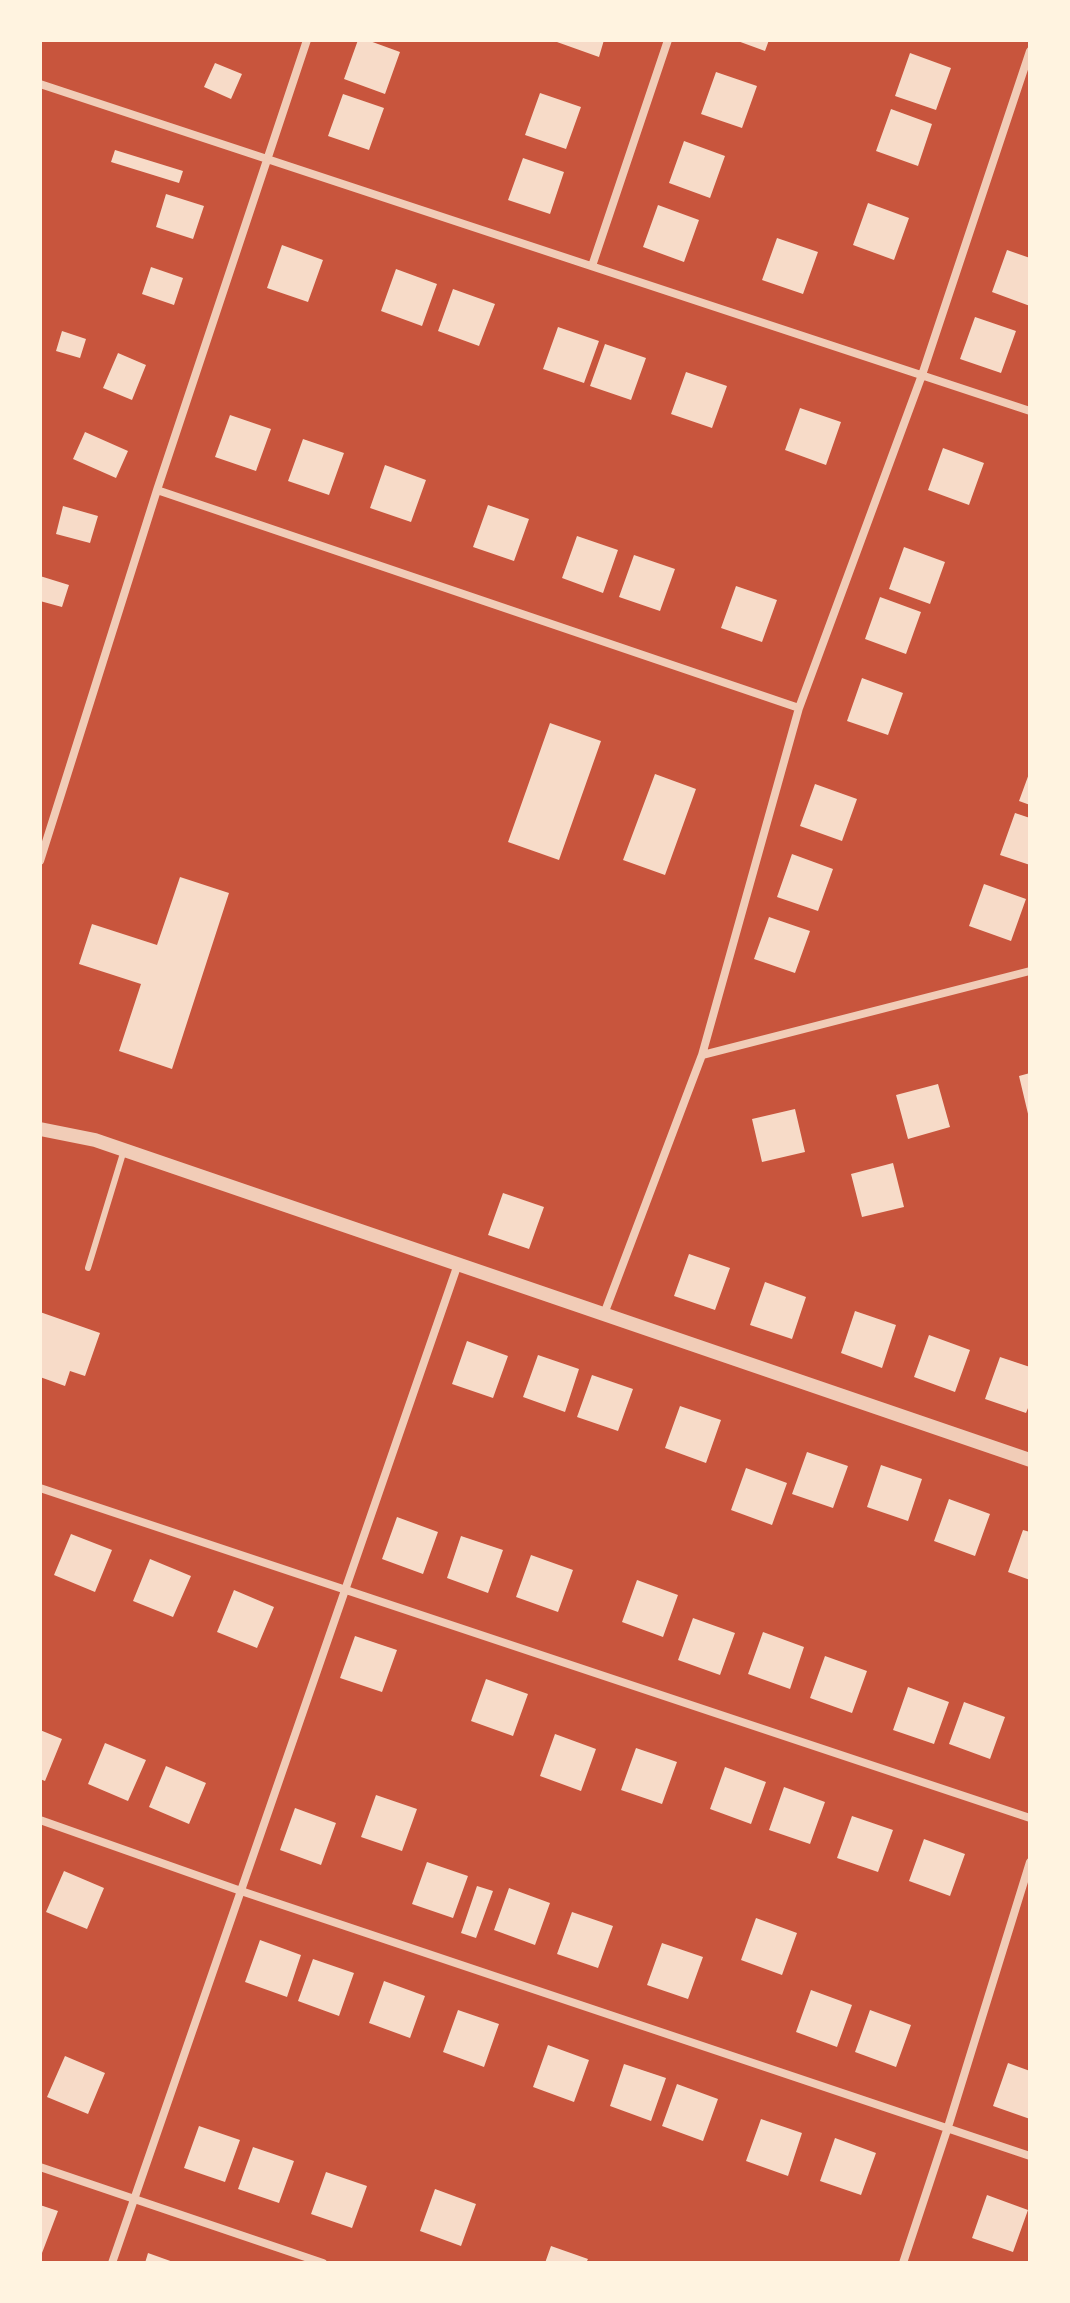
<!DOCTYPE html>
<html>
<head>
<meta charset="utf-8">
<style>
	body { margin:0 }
	#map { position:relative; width:1070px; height:2303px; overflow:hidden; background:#c8553d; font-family:Inter,sans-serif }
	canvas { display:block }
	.frame { position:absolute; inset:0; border:42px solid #fff3e0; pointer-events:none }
</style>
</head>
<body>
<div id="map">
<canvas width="1070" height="2303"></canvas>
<div class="frame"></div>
</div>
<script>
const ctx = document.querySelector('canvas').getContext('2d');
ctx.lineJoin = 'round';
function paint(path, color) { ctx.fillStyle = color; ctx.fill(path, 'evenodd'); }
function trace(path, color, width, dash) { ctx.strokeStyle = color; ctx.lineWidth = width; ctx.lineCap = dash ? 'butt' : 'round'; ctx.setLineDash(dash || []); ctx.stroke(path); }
paint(new Path2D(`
	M 358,40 L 367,40 L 400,52 L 385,94 L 344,79 Z
	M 558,40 L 604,40 L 599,57 L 557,42 Z
	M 735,40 L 769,40 L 765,51 Z
	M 910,53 L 951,68 L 936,110 L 895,96 Z
	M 215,63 L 242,74 L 231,99 L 204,87 Z
	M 716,72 L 757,86 L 742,128 L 701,114 Z
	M 540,93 L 581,107 L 566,149 L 525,135 Z
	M 343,94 L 384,108 L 369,150 L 328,136 Z
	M 891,109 L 932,124 L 918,166 L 876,151 Z
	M 684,141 L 725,156 L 710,198 L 669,183 Z
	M 115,150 L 183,171 L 179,183 L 111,162 Z
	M 523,158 L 564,172 L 550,214 L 508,200 Z
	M 166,194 L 204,206 L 193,239 L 156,227 Z
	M 868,203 L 909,218 L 894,260 L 853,245 Z
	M 658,205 L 699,220 L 684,262 L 643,247 Z
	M 777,238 L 818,252 L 803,294 L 762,280 Z
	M 282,245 L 323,260 L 308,302 L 267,288 Z
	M 1007,250 L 1030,258 L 1030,306 L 992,292 Z
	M 151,267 L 183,278 L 174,305 L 142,294 Z
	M 396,269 L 437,284 L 422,326 L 381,311 Z
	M 453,289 L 495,304 L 479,346 L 438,331 Z
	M 975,317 L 1016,331 L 1001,373 L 960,359 Z
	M 558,327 L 599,341 L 584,383 L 543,369 Z
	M 62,331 L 86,339 L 80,358 L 56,351 Z
	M 605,344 L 646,358 L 631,400 L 590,386 Z
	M 118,353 L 146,365 L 132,400 L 103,388 Z
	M 686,372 L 727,386 L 712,428 L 671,414 Z
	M 800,408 L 841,422 L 826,465 L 785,450 Z
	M 230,415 L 271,429 L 256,471 L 215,457 Z
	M 85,432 L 128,451 L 116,478 L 73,459 Z
	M 303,439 L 344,453 L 329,495 L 288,481 Z
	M 943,448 L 984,463 L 969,505 L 928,490 Z
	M 385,465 L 426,480 L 411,522 L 370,508 Z
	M 488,505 L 529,519 L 514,561 L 473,547 Z
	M 63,506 L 98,516 L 90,543 L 56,534 Z
	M 577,536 L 618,550 L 603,593 L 562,578 Z
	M 904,547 L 945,562 L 930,604 L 889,589 Z
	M 634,555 L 675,569 L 660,611 L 619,597 Z
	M 40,576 L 69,585 L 62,607 L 40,601 Z
	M 736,586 L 777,600 L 762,642 L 721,628 Z
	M 880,597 L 921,612 L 906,654 L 865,639 Z
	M 862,678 L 903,693 L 888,735 L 847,721 Z
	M 550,723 L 601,741 L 559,860 L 508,842 Z
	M 1030,771 L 1030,805 L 1019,801 Z
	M 655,774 L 696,789 L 665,875 L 623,860 Z
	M 815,784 L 857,799 L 842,841 L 800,826 Z
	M 1015,813 L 1030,818 L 1030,865 L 1000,855 Z
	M 792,854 L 833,869 L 818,911 L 777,897 Z
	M 180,877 L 229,893 L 172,1069 L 119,1051 L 141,984 L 79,964 L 92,924 L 157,945 Z
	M 984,884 L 1026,899 L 1011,941 L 969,926 Z
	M 769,917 L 810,931 L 795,973 L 754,959 Z
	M 1030,1073 L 1030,1118 L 1029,1118 L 1019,1076 Z
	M 938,1084 L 950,1127 L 908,1139 L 896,1095 Z
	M 795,1109 L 805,1152 L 762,1162 L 752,1119 Z
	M 893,1163 L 904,1207 L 862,1217 L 851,1174 Z
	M 503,1193 L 544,1207 L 529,1249 L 488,1235 Z
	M 689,1254 L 730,1268 L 715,1310 L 674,1296 Z
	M 765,1282 L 806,1297 L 792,1339 L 750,1325 Z
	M 855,1311 L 896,1325 L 882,1368 L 841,1353 Z
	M 40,1312 L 100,1333 L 85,1376 L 70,1371 L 65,1386 L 40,1377 Z
	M 929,1335 L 970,1350 L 955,1392 L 914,1377 Z
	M 467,1341 L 508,1356 L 493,1398 L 452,1384 Z
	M 538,1355 L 579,1369 L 565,1412 L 523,1397 Z
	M 1000,1357 L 1030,1367 L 1030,1403 L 1026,1413 L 985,1399 Z
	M 592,1375 L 633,1389 L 618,1431 L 577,1417 Z
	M 680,1406 L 721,1420 L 706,1463 L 665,1448 Z
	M 807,1452 L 848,1466 L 833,1508 L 792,1494 Z
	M 881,1465 L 922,1479 L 908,1521 L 867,1507 Z
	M 746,1468 L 787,1483 L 772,1525 L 731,1510 Z
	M 949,1499 L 990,1514 L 975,1556 L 934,1541 Z
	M 397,1517 L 438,1532 L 423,1574 L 382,1559 Z
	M 1023,1530 L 1030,1532 L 1030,1580 L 1008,1572 Z
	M 71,1534 L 112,1550 L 95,1592 L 54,1575 Z
	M 461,1536 L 503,1550 L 488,1593 L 447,1578 Z
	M 531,1555 L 573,1570 L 558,1612 L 516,1597 Z
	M 150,1559 L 191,1576 L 173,1617 L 133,1601 Z
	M 637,1580 L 678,1595 L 663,1637 L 622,1622 Z
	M 234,1590 L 274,1607 L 257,1648 L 217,1632 Z
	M 693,1618 L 735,1633 L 720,1675 L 678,1660 Z
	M 763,1632 L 804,1647 L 790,1689 L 748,1674 Z
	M 355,1636 L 397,1650 L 382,1692 L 340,1678 Z
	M 825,1656 L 867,1671 L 852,1713 L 810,1698 Z
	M 486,1679 L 528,1694 L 513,1736 L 471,1721 Z
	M 908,1687 L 949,1702 L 934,1744 L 893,1730 Z
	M 964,1702 L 1005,1717 L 990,1759 L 949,1744 Z
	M 40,1730 L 62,1739 L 45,1781 L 40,1779 Z
	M 555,1734 L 596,1749 L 581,1791 L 540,1776 Z
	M 105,1743 L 146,1760 L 128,1801 L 88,1784 Z
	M 636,1748 L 677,1762 L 662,1804 L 621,1790 Z
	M 166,1766 L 206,1783 L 189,1824 L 149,1807 Z
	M 725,1767 L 766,1782 L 751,1824 L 710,1809 Z
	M 784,1787 L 825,1802 L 810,1844 L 769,1830 Z
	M 376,1795 L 417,1809 L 402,1851 L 361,1837 Z
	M 295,1808 L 336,1823 L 321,1865 L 280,1850 Z
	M 852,1816 L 893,1830 L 878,1872 L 837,1858 Z
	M 924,1839 L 965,1854 L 950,1896 L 909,1881 Z
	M 427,1862 L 468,1876 L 453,1918 L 412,1904 Z
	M 64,1871 L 104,1888 L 87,1929 L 46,1912 Z
	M 477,1886 L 493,1891 L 476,1938 L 461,1933 Z
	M 509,1888 L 550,1903 L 535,1945 L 494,1930 Z
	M 572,1912 L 613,1926 L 598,1968 L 557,1954 Z
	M 756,1918 L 797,1933 L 782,1975 L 741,1960 Z
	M 260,1940 L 301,1955 L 287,1997 L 245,1982 Z
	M 662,1943 L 703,1957 L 688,1999 L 647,1985 Z
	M 313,1959 L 354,1973 L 339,2016 L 298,2001 Z
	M 384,1981 L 425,1996 L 410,2038 L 369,2023 Z
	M 811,1990 L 852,2005 L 837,2047 L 796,2032 Z
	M 458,2010 L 499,2024 L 484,2067 L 443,2052 Z
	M 870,2010 L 911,2025 L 896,2067 L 855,2052 Z
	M 548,2045 L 589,2060 L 574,2102 L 533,2087 Z
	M 65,2056 L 105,2073 L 88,2114 L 47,2097 Z
	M 1008,2063 L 1030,2071 L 1030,2119 L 993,2106 Z
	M 624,2064 L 666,2078 L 651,2121 L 610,2106 Z
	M 677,2084 L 718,2099 L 703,2141 L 662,2126 Z
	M 761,2119 L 802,2133 L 788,2176 L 746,2161 Z
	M 199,2126 L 240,2140 L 225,2182 L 184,2168 Z
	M 835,2138 L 876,2153 L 861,2195 L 820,2181 Z
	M 253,2147 L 294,2161 L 279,2203 L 238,2189 Z
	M 326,2172 L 367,2186 L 352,2228 L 311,2214 Z
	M 435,2189 L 476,2204 L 461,2246 L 420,2231 Z
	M 987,2195 L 1028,2210 L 1013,2252 L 972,2238 Z
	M 40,2205 L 58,2211 L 42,2253 L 40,2252 Z
	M 551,2246 L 588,2259 L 586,2263 L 545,2263 Z
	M 148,2253 L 176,2263 L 145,2263 Z`), '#f7dbc8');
trace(new Path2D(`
	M 88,1268 L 124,1150`), '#f1ccb7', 6);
trace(new Path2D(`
	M 40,84 L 1030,411
	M 592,266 L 668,40
	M 157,490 L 799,708
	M 40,861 L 157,490 L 307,40
	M 702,1055 L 799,708 L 922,375 L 1030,51
	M 604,1314 L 702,1055 L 1030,971
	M 40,1488 L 1030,1818
	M 40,1820 L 241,1891 L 1030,2156
	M 40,2167 L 323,2263
	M 112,2263 L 458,1264
	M 903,2263 L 948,2127 L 1030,1862`), '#f1ccb7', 8);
trace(new Path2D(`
	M 40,1129 L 95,1140 L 1030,1460`), '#f1ccb7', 14);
</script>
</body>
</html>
